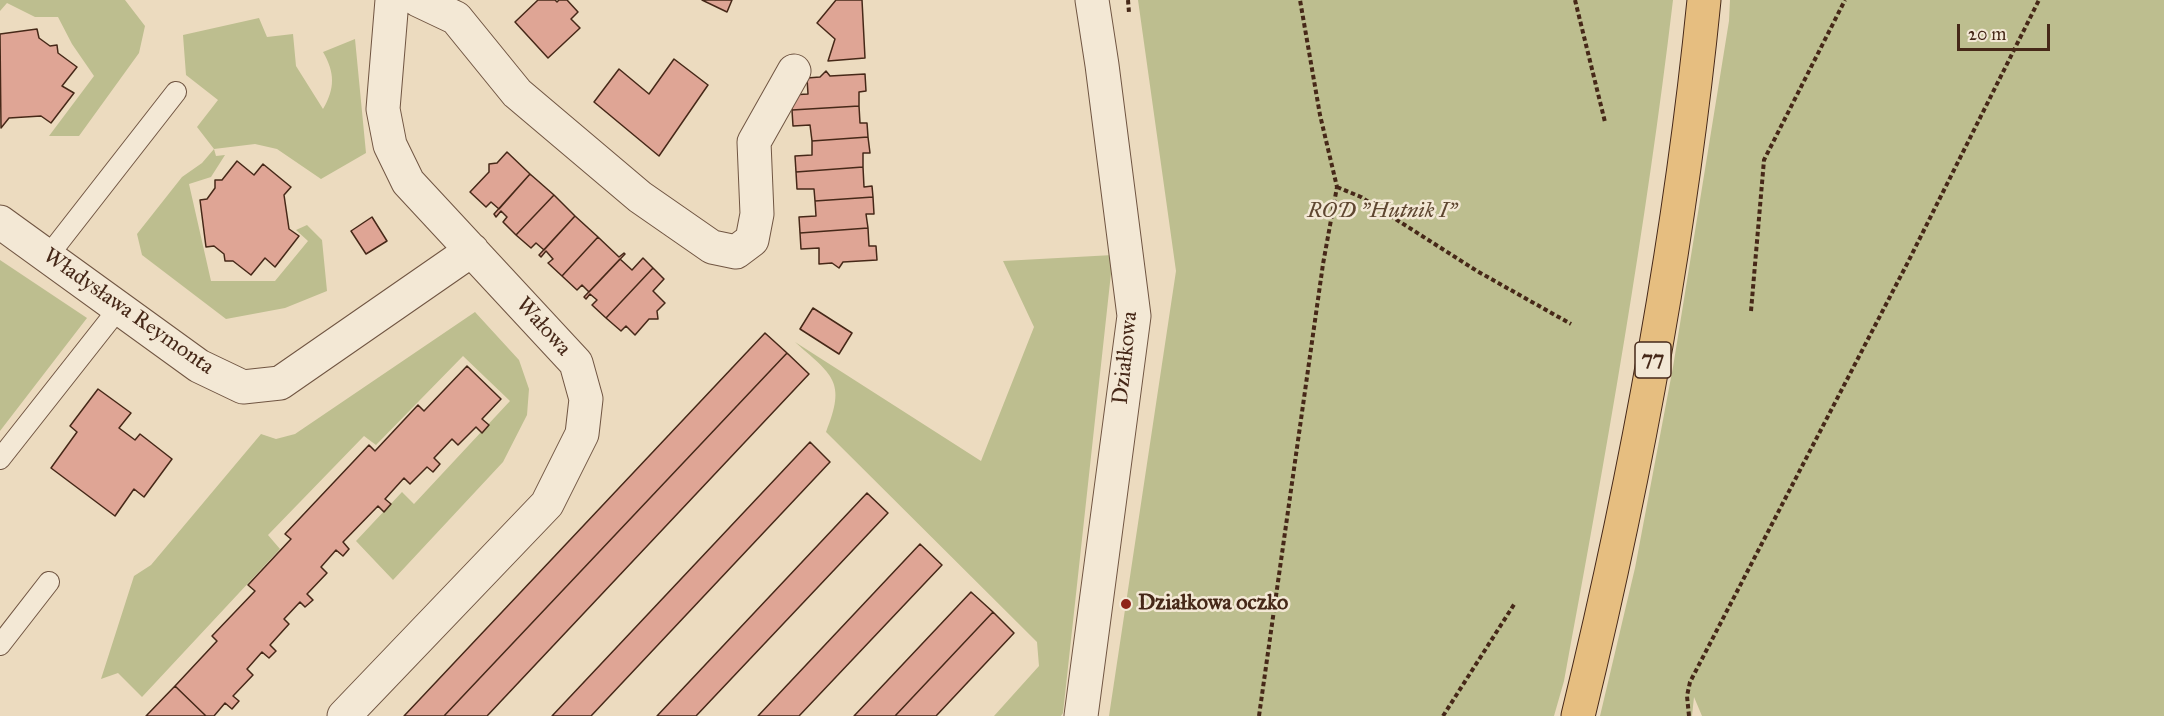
<!DOCTYPE html>
<html>
<head>
<meta charset="utf-8">
<style>
	body { margin:0 }
	#map { position:relative; width:2164px; height:716px; overflow:hidden; background:#ecdbbf; font-family:"IM FELL Great Primer",serif }
	canvas { display:block }
	.scale { position:absolute; left:1957px; top:24px; width:93px; height:27px; box-sizing:border-box; border:3px solid #462818; border-top:0; padding-left:8px; font-size:18px; line-height:21px; white-space:nowrap; color:#462818; -webkit-text-stroke:4px #f3e8d5; paint-order:stroke }
</style>
</head>
<body>
<div id="map">
<canvas width="2164" height="716"></canvas>
<div class="scale">20 m</div>
</div>
<script>
const ctx = document.querySelector('canvas').getContext('2d');
ctx.lineJoin = 'round';
function paint(path, color) { ctx.fillStyle = color; ctx.fill(path, 'evenodd'); }
function trace(path, color, width, dash) { ctx.strokeStyle = color; ctx.lineWidth = width; ctx.lineCap = dash ? 'butt' : 'round'; ctx.setLineDash(dash || []); ctx.stroke(path); }
function write(font, color, halo, rows, align = 'center') {
  ctx.font = font + ' "IM FELL Great Primer",serif'; ctx.lineWidth = 5; ctx.setLineDash([]); ctx.textBaseline = 'middle'; ctx.strokeStyle = halo; ctx.fillStyle = color; for (const [text, x, y, turn = 0] of rows) {
    ctx.save(); ctx.translate(x, y); ctx.rotate((+turn || 0) * Math.PI / 180); ctx.textAlign = isNaN(turn) ? turn : align; if (halo) ctx.strokeText(text, 0, 0); ctx.fillText(text, 0, 0); ctx.restore();
  }
}
paint(new Path2D(`
	M 0,0 L 125,0 L 145,26 L 139,53 L 79,136 L 49,136 L 94,76 L 72,44 L 58,17 L 35,17 L 7,3 L 0,11 Z
	M 1138,0 L 1673,0 C 1646,228 1606,455 1564,681 L 1554,716 L 1109,716 L 1176,271 Z
	M 1730,0 L 2164,0 L 2164,716 L 1702,716 L 1694,697 L 1692,716 L 1600,716 L 1635,568 L 1673,367 L 1729,21 Z
	M 259,18 L 267,37 L 293,34 L 296,66 L 323,109 C 335,88 335,73 323,52 L 355,39 L 366,153 L 321,179 L 277,149 L 255,144 L 214,149 L 216,156 L 225,155 L 211,177 L 189,184 L 211,281 L 275,281 L 308,241 L 296,230 L 307,225 L 322,240 L 327,291 L 285,308 L 226,319 L 142,255 L 137,234 L 182,177 L 202,163 L 214,149 L 197,127 L 218,100 L 186,75 L 183,35 Z
	M 1113,255 L 1063,713 L 1061,716 L 994,716 L 1039,666 L 1037,642 L 826,432 C 847,381 832,375 795,342 L 981,461 L 1034,327 L 1003,261 Z
	M 0,260 L 87,318 L 0,431 Z
	M 475,312 L 519,360 L 529,389 L 527,415 L 503,462 L 393,580 L 356,541 L 402,492 L 414,504 L 510,401 L 463,356 L 376,445 L 364,436 L 268,535 L 280,549 L 142,697 L 118,673 L 101,679 L 134,576 L 151,565 L 261,434 L 276,439 L 295,434 Z`), '#bdbe8f');
const building = new Path2D(`
	M 538,0 L 555,0 L 557,2 L 559,0 L 567,0 L 578,12 L 571,19 L 580,28 L 548,58 L 515,22 Z
	M 702,0 L 732,0 L 727,12 Z
	M 836,0 L 862,0 L 865,58 L 828,61 L 835,39 L 817,23 Z
	M 37,29 L 39,38 L 50,46 L 57,45 L 58,53 L 77,67 L 62,86 L 74,93 L 51,123 L 41,116 L 9,118 L 1,128 L 0,34 Z
	M 674,59 L 708,85 L 659,156 L 594,102 L 619,69 L 649,94 Z
	M 826,71 L 830,76 L 865,74 L 866,91 L 859,92 L 859,106 L 792,110 L 791,95 L 808,94 L 807,78 L 820,77 Z
	M 859,106 L 860,123 L 867,123 L 868,137 L 812,141 L 810,125 L 793,126 L 792,110 Z
	M 868,137 L 870,153 L 863,153 L 863,167 L 796,172 L 795,156 L 812,155 L 812,141 Z
	M 507,152 L 530,174 L 499,209 L 491,202 L 486,207 L 470,192 L 489,172 L 489,164 L 497,163 Z
	M 237,161 L 254,175 L 263,164 L 291,187 L 284,195 L 289,229 L 299,236 L 275,267 L 265,258 L 251,275 L 233,261 L 225,261 L 224,254 L 214,246 L 206,247 L 200,200 L 207,199 L 215,188 L 215,180 L 222,180 Z
	M 863,167 L 864,187 L 872,186 L 873,197 L 815,201 L 814,189 L 797,189 L 796,172 Z
	M 530,174 L 554,195 L 516,235 L 503,222 L 507,217 L 501,211 L 496,217 L 494,214 Z
	M 554,195 L 575,216 L 544,250 L 536,243 L 531,248 L 516,235 Z
	M 873,197 L 874,214 L 866,214 L 868,228 L 800,233 L 799,217 L 816,216 L 815,201 Z
	M 575,216 L 598,237 L 562,276 L 548,263 L 553,259 L 546,251 L 541,257 L 539,255 Z
	M 372,217 L 387,241 L 366,254 L 351,231 Z
	M 868,228 L 869,246 L 876,246 L 877,260 L 843,262 L 839,268 L 832,263 L 819,264 L 819,248 L 801,249 L 800,233 Z
	M 598,237 L 619,257 L 624,253 L 625,254 L 589,292 L 582,285 L 577,290 L 562,276 Z
	M 643,258 L 653,268 L 606,318 L 592,305 L 597,300 L 590,294 L 586,299 L 584,297 L 620,259 L 632,270 Z
	M 653,268 L 664,279 L 653,291 L 665,303 L 657,311 L 658,319 L 649,319 L 635,335 L 626,326 L 621,331 L 606,318 Z
	M 813,308 L 852,333 L 839,354 L 800,329 Z
	M 765,333 L 787,353 L 444,716 L 404,716 Z
	M 787,353 L 809,374 L 487,716 L 444,716 Z
	M 467,366 L 501,399 L 482,419 L 489,425 L 482,433 L 476,427 L 458,445 L 452,439 L 434,458 L 440,464 L 433,472 L 427,467 L 410,484 L 404,478 L 385,499 L 391,504 L 384,512 L 378,506 L 343,542 L 349,549 L 343,556 L 336,550 L 321,567 L 327,573 L 307,594 L 313,600 L 305,607 L 300,602 L 284,619 L 289,624 L 270,645 L 276,651 L 269,658 L 262,652 L 247,669 L 253,675 L 233,696 L 239,701 L 232,709 L 225,703 L 214,716 L 206,716 L 175,686 L 217,641 L 212,636 L 255,591 L 248,585 L 291,539 L 285,534 L 369,445 L 375,451 L 418,405 L 424,411 Z
	M 98,389 L 131,413 L 119,428 L 135,440 L 140,434 L 172,459 L 144,497 L 134,489 L 115,516 L 51,468 L 77,432 L 70,426 Z
	M 810,442 L 830,462 L 591,716 L 552,716 Z
	M 867,493 L 888,513 L 696,716 L 657,716 Z
	M 920,544 L 942,565 L 799,716 L 758,716 Z
	M 971,592 L 993,612 L 895,716 L 854,716 Z
	M 993,612 L 1014,633 L 936,716 L 895,716 Z
	M 175,686 L 206,716 L 146,716 Z`);
paint(building, '#dfa595');
trace(building, '#462818', 1.5);
const lane = new Path2D(`
	M 48,256 L 176,92
	M 0,459 L 119,308
	M 0,645 L 49,582`);
const street = new Path2D(`
	M 418,0 L 456,18 L 517,93 L 640,197 L 712,247 L 736,252 L 752,240 L 757,214 L 754,142 L 794,71
	M 0,222 L 199,366 L 243,387 L 280,383 L 472,250
	M 344,716 L 547,504 L 582,434 L 586,399 L 576,363 L 408,182 L 390,145 L 383,109 L 392,0
	M 1081,716 L 1134,316 L 1102,65 L 1092,0`);
const primary = new Path2D(`
	M 1578,716 C 1635,481 1680,241 1704,0`);
trace(lane, '#705542', 22);
trace(street, '#705542', 35);
trace(primary, '#462818', 35);
trace(new Path2D(`
	M 1128,0 L 1129,13
	M 1575,0 L 1605,122
	M 1337,187 L 1361,197 L 1477,271 L 1571,324
	M 1751,311 L 1764,160 L 1845,0
	M 1259,716 L 1323,264 L 1337,187 L 1320,115 L 1300,0
	M 1443,716 L 1515,603
	M 1689,716 L 1687,696 L 1690,682 L 1908,262 L 2039,0`), '#462818', 4, [4.5, 3]);
trace(lane, '#f3e8d5', 20);
trace(street, '#f3e8d5', 33);
trace(primary, '#e6be80', 33);
for (const [x, y, r, color] of [
	[1126,604,6,"#8f2418"]
]) { const dot = new Path2D(); dot.arc(x, y, r, 0, 2 * Math.PI); ctx.fillStyle = color; ctx.fill(dot); trace(dot, '#f3e8d5', 2); }
for (const [x, y, w] of [
	[1653,360,36]
]) { const box = new Path2D(); box.roundRect(x - w / 2, y - 18, w, 36, 4.5); ctx.fillStyle = '#f3e8d5'; ctx.fill(box); trace(box, '#462818', 1.5); }
write('bold 21px', '#462818', null, [
	["77",1653,360]
]);
write('italic 22px', '#5e4630', '#f3e8d5', [
	["ROD \"Hutnik I\"",1382,212]
]);
write('22px', '#462818', '#f3e8d5', [
	["Władysława Reymonta",128,312,35],
	["Wałowa",543,327,48],
	["Działkowa",1126,358,-84]
]);
write('bold 22px', '#462818', '#f3e8d5', [
	["Działkowa oczko",1138,604]
], 'left');
</script>
</body>
</html>
